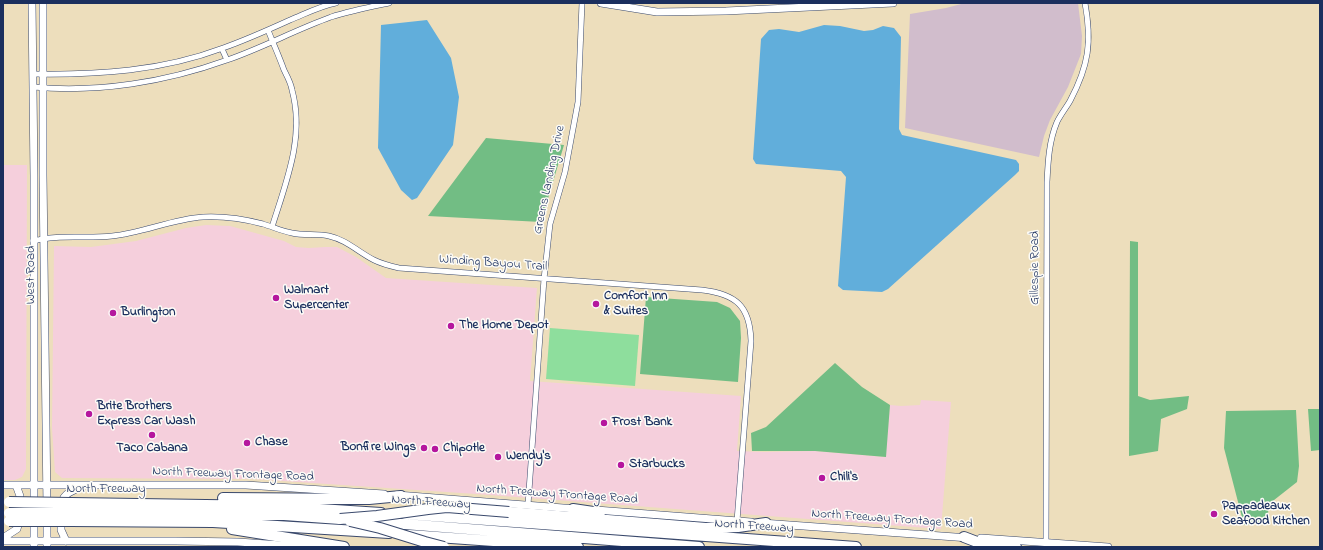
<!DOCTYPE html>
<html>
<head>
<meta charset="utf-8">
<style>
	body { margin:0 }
	#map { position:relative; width:1323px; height:550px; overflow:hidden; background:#eddebc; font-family:"Indie Flower",sans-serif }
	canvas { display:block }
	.frame { position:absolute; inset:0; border:4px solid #1b2f5e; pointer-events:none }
</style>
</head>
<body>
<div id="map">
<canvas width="1323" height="550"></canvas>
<div class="frame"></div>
</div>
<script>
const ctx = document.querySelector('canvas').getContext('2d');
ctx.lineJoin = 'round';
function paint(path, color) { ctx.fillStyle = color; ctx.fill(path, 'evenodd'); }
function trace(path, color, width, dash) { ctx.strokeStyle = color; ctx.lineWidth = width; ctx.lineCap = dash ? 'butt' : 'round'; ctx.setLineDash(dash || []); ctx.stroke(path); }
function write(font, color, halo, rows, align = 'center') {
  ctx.font = font + ' "Indie Flower",sans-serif'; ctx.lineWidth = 3; ctx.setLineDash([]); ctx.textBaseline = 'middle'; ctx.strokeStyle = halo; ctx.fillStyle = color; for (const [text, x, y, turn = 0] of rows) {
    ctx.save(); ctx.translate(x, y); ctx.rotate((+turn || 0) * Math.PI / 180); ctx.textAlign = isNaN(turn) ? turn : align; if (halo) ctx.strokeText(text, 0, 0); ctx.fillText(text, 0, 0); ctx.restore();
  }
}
paint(new Path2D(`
	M 3,165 L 27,165 L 26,469 L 22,477 L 15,480 L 3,480 Z
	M 206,225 L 230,226 L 284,241 L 296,247 L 309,248 L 325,247 L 337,247 L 356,257 L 386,278 L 537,288 L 530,381 L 741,396 L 737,451 L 764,452 L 815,451 L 885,457 L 890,405 L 901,406 L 920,405 L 921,400 L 951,402 L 941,529 L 476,494 L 253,479 L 62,478 L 55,472 L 52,428 L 54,246 L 91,247 L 136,241 L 186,228 Z`), '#f5cfdc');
paint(new Path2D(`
	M 965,3 L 1078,3 L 1082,36 L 1081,54 L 1068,87 L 1050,120 L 1044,136 L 1039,157 L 905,128 L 910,14 L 946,8 Z`), '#d1bdcc');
paint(new Path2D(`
	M 550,328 L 639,335 L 635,386 L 546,379 Z`), '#8ede9d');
paint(new Path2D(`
	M 486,138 L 564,145 L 541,222 L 428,216 Z
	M 1130,241 L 1138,242 L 1138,396 L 1150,400 L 1189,396 L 1187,409 L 1161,419 L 1158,451 L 1129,456 Z
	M 646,297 L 717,302 L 730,308 L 740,321 L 741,338 L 738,382 L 640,374 Z
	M 835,363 L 862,387 L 890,405 L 886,457 L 815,451 L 752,451 L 751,433 L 766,427 Z
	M 1308,409 L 1320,409 L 1320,450 L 1311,451 Z
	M 1296,410 L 1299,466 L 1297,482 L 1269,504 L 1267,523 L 1244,525 L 1224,448 L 1226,411 Z`), '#72bd84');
paint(new Path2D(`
	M 427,20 L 451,58 L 459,97 L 453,145 L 417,198 L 412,200 L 401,190 L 378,148 L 381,25 Z
	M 824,25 L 840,26 L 864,31 L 873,30 L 883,26 L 894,28 L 901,37 L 899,129 L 902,135 L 1016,160 L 1019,164 L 1019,171 L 1015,175 L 888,289 L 882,292 L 843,290 L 838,286 L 846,177 L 841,171 L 756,164 L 753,159 L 761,39 L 769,30 L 779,29 L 799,32 Z`), '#61aedb');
const minor = new Path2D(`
	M 268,30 C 273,43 279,56 284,70 C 287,76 291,83 292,90 C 305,137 286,182 272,227
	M 222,49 L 227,60
	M 33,74 C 98,75 162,71 223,48 C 246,40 268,30 290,20 C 305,14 320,6 336,3
	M 33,87 C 98,93 166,82 227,60 C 262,48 295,30 331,17 C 350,11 370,7 389,3
	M 33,241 C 58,234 86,239 112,236 C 143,233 172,219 203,217 C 223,216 244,219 263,224 C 273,227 282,231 292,233 C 304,236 317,233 329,236 C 347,240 358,252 374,260 C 382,264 390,266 399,268 L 702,290 C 736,294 750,306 751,341 L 737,521
	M 528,505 L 544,279 L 550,224 L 565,172 L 578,102 L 582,3
	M 1046,542 L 1047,182 C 1048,161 1049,141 1057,122 C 1061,114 1066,108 1070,101 C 1089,65 1092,42 1085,3`);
const tertiary = new Path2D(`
	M 601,3 L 657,12 L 726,11 L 893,3`);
const secondary = new Path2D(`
	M 32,3 L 34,176 L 34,507
	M 43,3 L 43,175 L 47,507
	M 3,485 L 246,485 L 384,494
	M 16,485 L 20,496 L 20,506
	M 397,495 L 576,509
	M 61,507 C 62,493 72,491 83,486
	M 596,510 L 751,522
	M 61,518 L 61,530 L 66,541
	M 762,523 L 969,538
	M 3,538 L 17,529 L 20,518
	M 981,538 L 1108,547
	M 3,541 L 176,541 L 238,542 L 310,547
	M 34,547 L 34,517
	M 47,547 L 47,517`);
const motorway = new Path2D(`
	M 223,498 L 369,499 L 401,496
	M 71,503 L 273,506 L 381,513
	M 573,509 L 600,513
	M 71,512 L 284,515 L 340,519 L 699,547
	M 509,512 L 706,528 L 738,527 L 766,523
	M 405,514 L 856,547
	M 71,521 L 213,522 L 389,533
	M 232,529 L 344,547
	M 409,535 L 578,547
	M 964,537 L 977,542 L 1016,547`);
trace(minor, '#3a496c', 6);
trace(tertiary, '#3a496c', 8);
trace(secondary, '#3a496c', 8);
trace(motorway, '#3a496c', 12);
trace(minor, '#fff', 5);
trace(tertiary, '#fff', 7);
trace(secondary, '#fff', 7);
trace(motorway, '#fff', 10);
const motorwayBridge = new Path2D(`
	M 9,502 L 71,503
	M 9,513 L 71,512
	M 340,519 L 377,516 L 428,509 L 447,507 L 509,512
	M 9,521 L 71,521
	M 350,521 L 380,528 L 425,542 L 444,547`);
trace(motorwayBridge, '#3a496c', 12, []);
trace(motorwayBridge, '#fff', 10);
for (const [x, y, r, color] of [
	[276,298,4,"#b5179e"],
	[596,304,4,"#b5179e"],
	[113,313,4,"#b5179e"],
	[451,326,4,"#b5179e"],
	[89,414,4,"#b5179e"],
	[604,423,4,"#b5179e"],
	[152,435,4,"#b5179e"],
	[247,443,4,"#b5179e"],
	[424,448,4,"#b5179e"],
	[435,449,4,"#b5179e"],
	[498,457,4,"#b5179e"],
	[621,465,4,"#b5179e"],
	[822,478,4,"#b5179e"],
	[1214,514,4,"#b5179e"]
]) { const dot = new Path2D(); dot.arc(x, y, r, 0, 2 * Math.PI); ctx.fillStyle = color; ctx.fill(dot); trace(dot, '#fdfcf7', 1.5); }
write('13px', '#1b2f5e', '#fdfcf7', [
	["Greens Landing Drive",550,180,-78],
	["Winding Bayou Trail",493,264,4],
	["Gillespie Road",1036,268,-90],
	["West Road",32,275,-90],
	["North Freeway Frontage Road",233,475,2],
	["North Freeway",106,490],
	["North Freeway Frontage Road",557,495,4],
	["North Freeway",431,503,4],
	["North Freeway Frontage Road",892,520,4],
	["North Freeway",754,527,4]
]);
write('bold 13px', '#1b2f5e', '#fdfcf7', [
	["Walmart",284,291],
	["Supercenter",284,306],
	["Comfort Inn",604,297],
	["& Suites",604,312],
	["Burlington",121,313],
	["The Home Depot",459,326],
	["Brite Brothers",97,407],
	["Express Car Wash",97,422],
	["Frost Bank",612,423],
	["Chase",255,443],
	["Bonfire Wings",416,448,"right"],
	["Taco Cabana",152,449,"center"],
	["Chipotle",443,449],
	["Wendy's",506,457],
	["Starbucks",629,465],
	["Chili's",830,478],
	["Pappadeaux",1222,507],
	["Seafood Kitchen",1222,522]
], 'left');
</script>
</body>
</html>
